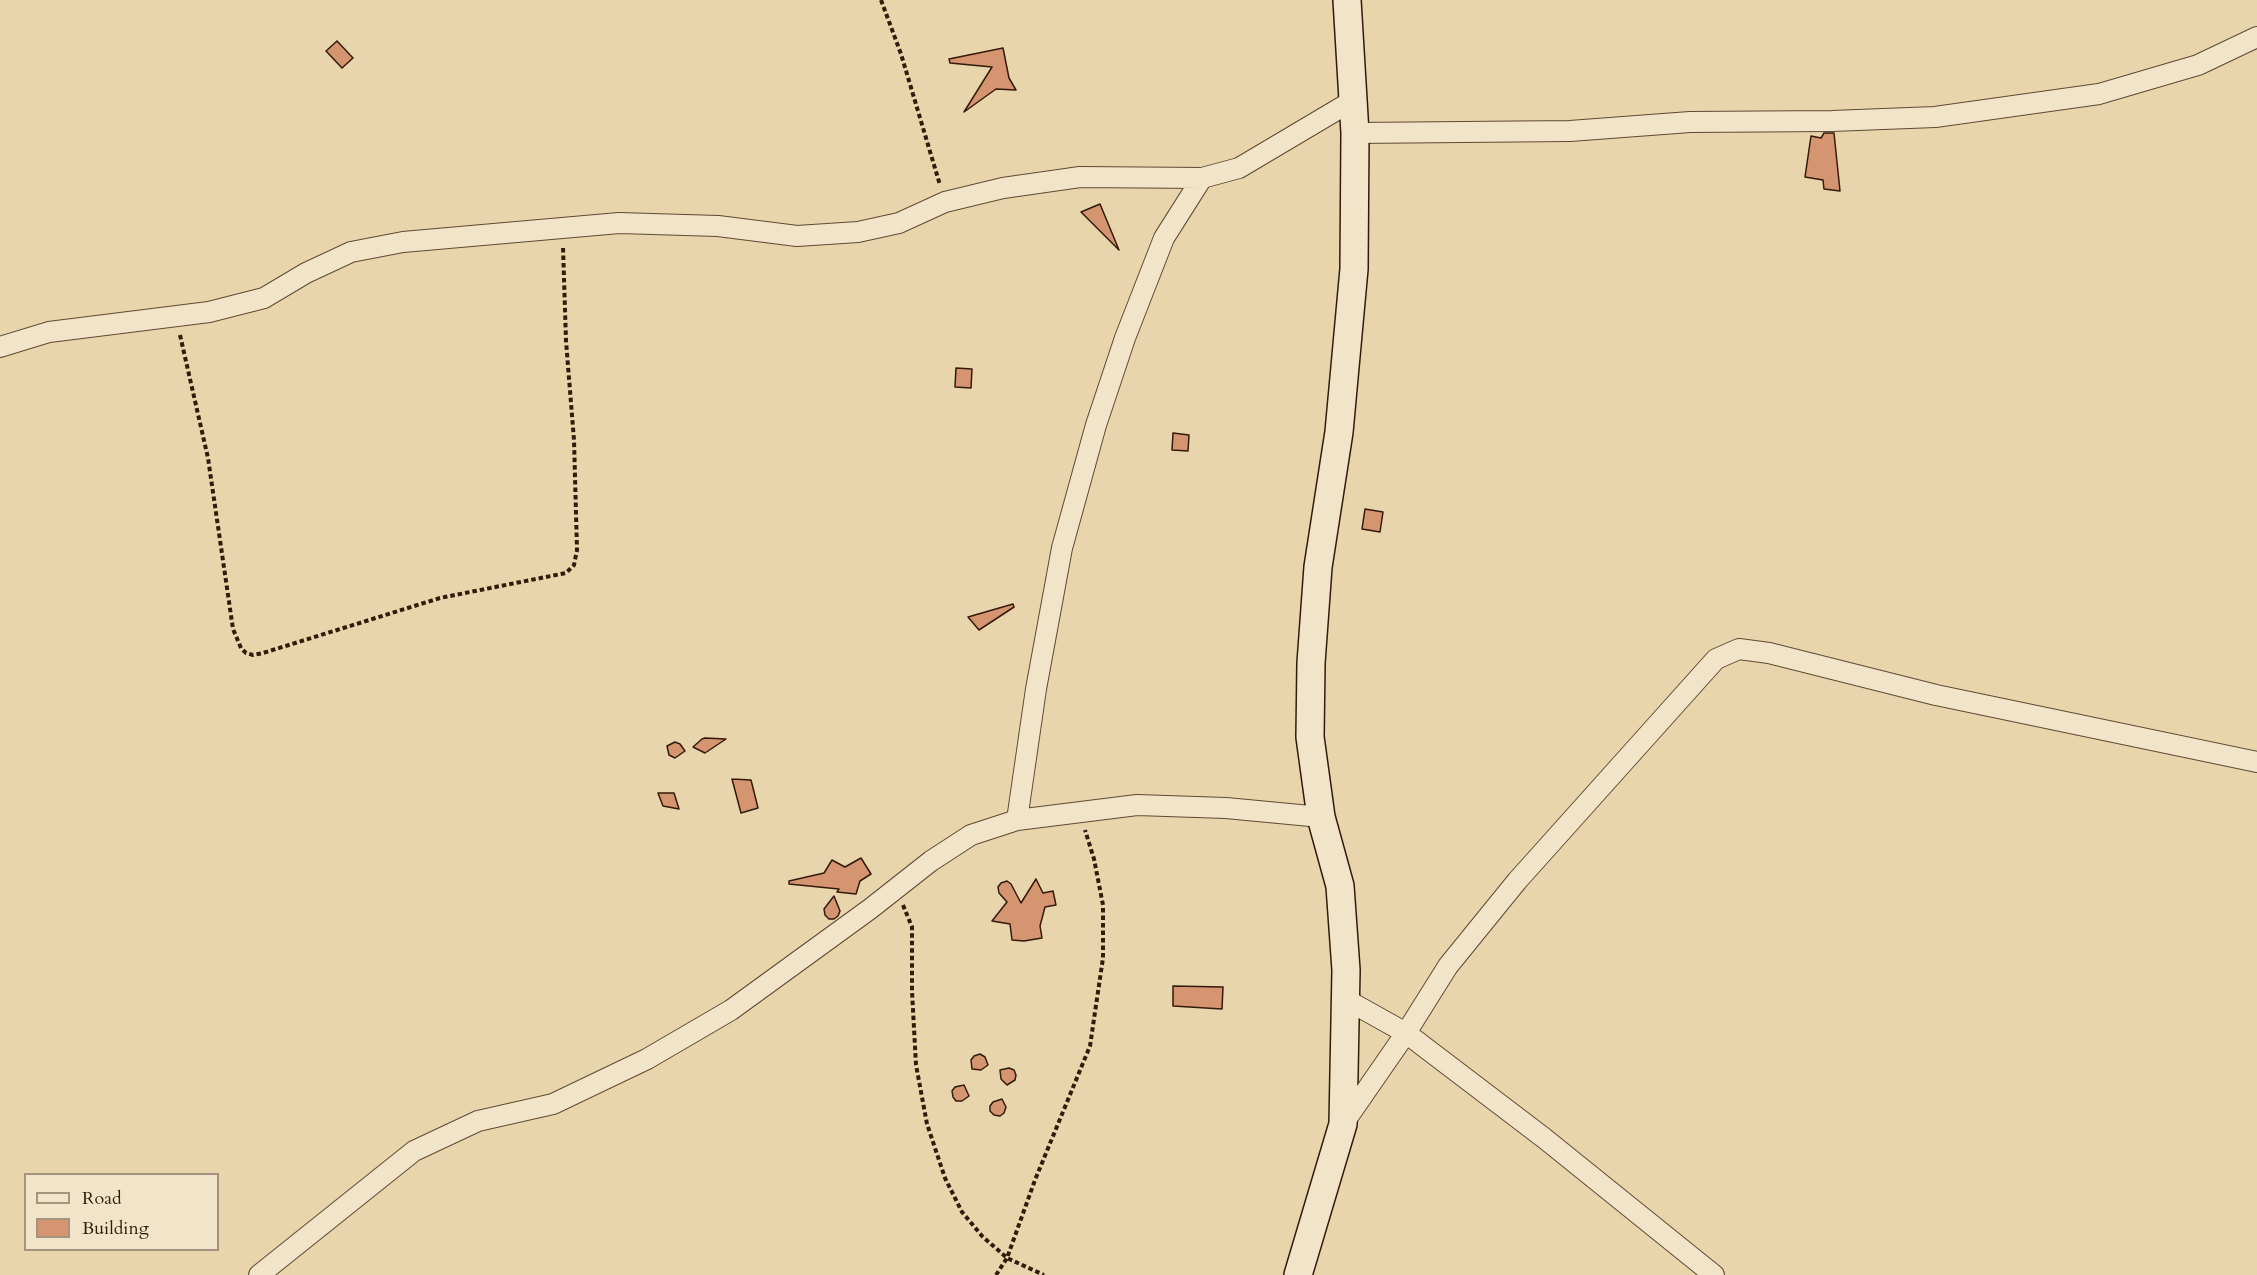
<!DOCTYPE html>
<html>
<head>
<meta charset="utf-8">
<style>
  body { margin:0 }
  #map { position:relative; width:2257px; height:1275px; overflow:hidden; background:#e9d5ab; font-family:Cardo,serif }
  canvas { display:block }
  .legend { position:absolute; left:24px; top:1173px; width:195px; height:78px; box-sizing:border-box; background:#f1e4c8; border:2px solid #a5937d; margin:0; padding:8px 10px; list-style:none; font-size:18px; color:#331a0d }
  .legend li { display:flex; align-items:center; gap:12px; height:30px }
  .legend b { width:30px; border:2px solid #a5937d }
</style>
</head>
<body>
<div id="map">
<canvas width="2257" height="1275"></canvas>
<ul class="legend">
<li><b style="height:8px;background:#f1e4c8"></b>Road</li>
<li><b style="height:16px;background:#d59571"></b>Building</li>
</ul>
</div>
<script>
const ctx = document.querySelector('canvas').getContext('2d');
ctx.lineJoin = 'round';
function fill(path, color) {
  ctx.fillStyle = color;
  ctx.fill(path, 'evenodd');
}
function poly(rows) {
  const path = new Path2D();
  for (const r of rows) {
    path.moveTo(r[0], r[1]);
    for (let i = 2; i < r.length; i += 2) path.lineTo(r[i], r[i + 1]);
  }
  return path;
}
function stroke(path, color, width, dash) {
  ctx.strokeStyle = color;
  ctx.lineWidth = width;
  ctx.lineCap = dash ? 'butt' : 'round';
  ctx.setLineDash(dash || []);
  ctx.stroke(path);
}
const building = poly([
  [337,41,353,58,342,68,326,51,337,41],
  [1003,48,1009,78,1016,90,996,89,964,112,992,67,950,63,949,59,1003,48],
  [1824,133,1834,133,1840,191,1824,189,1823,180,1805,177,1811,136,1821,138,1824,133],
  [1100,204,1119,250,1081,212,1100,204],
  [956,368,972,369,971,388,955,387,956,368],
  [1173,433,1189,435,1188,451,1172,450,1173,433],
  [1365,509,1383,512,1380,532,1362,529,1365,509],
  [1013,604,1014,607,979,630,968,617,1013,604],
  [702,739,705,738,726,739,705,753,693,747,702,739],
  [675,742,680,744,685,751,675,758,669,755,667,746,675,742],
  [732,779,751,780,758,808,741,813,732,779],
  [658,793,674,793,679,809,663,806,658,793],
  [861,858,871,874,860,881,856,894,837,892,839,889,789,884,789,881,824,873,832,860,845,867,861,858],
  [1036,879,1043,893,1053,891,1056,905,1045,907,1040,926,1042,938,1024,941,1012,940,1010,924,992,921,1007,902,999,893,998,887,1001,883,1007,881,1011,884,1021,903,1036,879],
  [834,896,840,911,838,916,834,919,829,919,825,915,824,909,834,896],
  [1173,986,1223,987,1222,1009,1173,1006,1173,986],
  [980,1054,985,1057,988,1065,981,1070,972,1069,971,1060,974,1056,980,1054],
  [1009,1068,1014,1070,1016,1075,1015,1080,1007,1085,1001,1079,1000,1070,1009,1068],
  [964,1085,969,1096,962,1101,956,1101,953,1097,952,1091,955,1087,964,1085],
  [1002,1099,1006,1107,1004,1113,1000,1116,994,1115,990,1111,990,1106,993,1102,1002,1099]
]);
fill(building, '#d59571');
stroke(building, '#331a0d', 1.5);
const street = poly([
  [1355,133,1570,131,1690,122,1832,121,1935,117,2099,94,2198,65,2257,37],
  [0,347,49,332,209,312,264,298,306,273,351,252,403,242,619,223,718,226,797,236,858,232,899,223,945,202,1003,188,1080,177,1202,178,1239,168,1352,101],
  [1017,820,1036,689,1062,548,1096,425,1125,338,1164,238,1202,178],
  [1345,999,1406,1033,1544,1138,1714,1275],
  [1343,1124,1406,1033,1448,966,1517,881,1716,659,1739,649,1769,653,1936,695,2257,762],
  [259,1275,414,1151,478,1121,553,1104,647,1059,731,1010,870,909,931,861,971,835,1017,820,1137,805,1226,808,1321,817]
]);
const secondary = poly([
  [1298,1275,1343,1124,1346,970,1340,886,1321,817,1310,737,1311,663,1318,567,1339,432,1354,269,1355,133,1347,0]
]);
stroke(street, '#604934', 22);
stroke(secondary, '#331a0d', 30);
stroke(poly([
  [881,0,901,54,940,185],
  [180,335,208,458,233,629,241,648,246,653,253,655,263,653,440,598,566,573,574,565,577,550,574,440,566,341,563,247],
  [903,905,912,927,912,991,916,1065,927,1124,945,1178,962,1212,982,1236,1007,1258,1044,1275],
  [996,1275,1007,1258,1035,1180,1090,1046,1103,958,1103,905,1094,859,1085,830]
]), '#331a0d', 4, [4.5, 3]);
stroke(street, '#f1e4c8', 20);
stroke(secondary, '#f1e4c8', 27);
</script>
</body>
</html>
